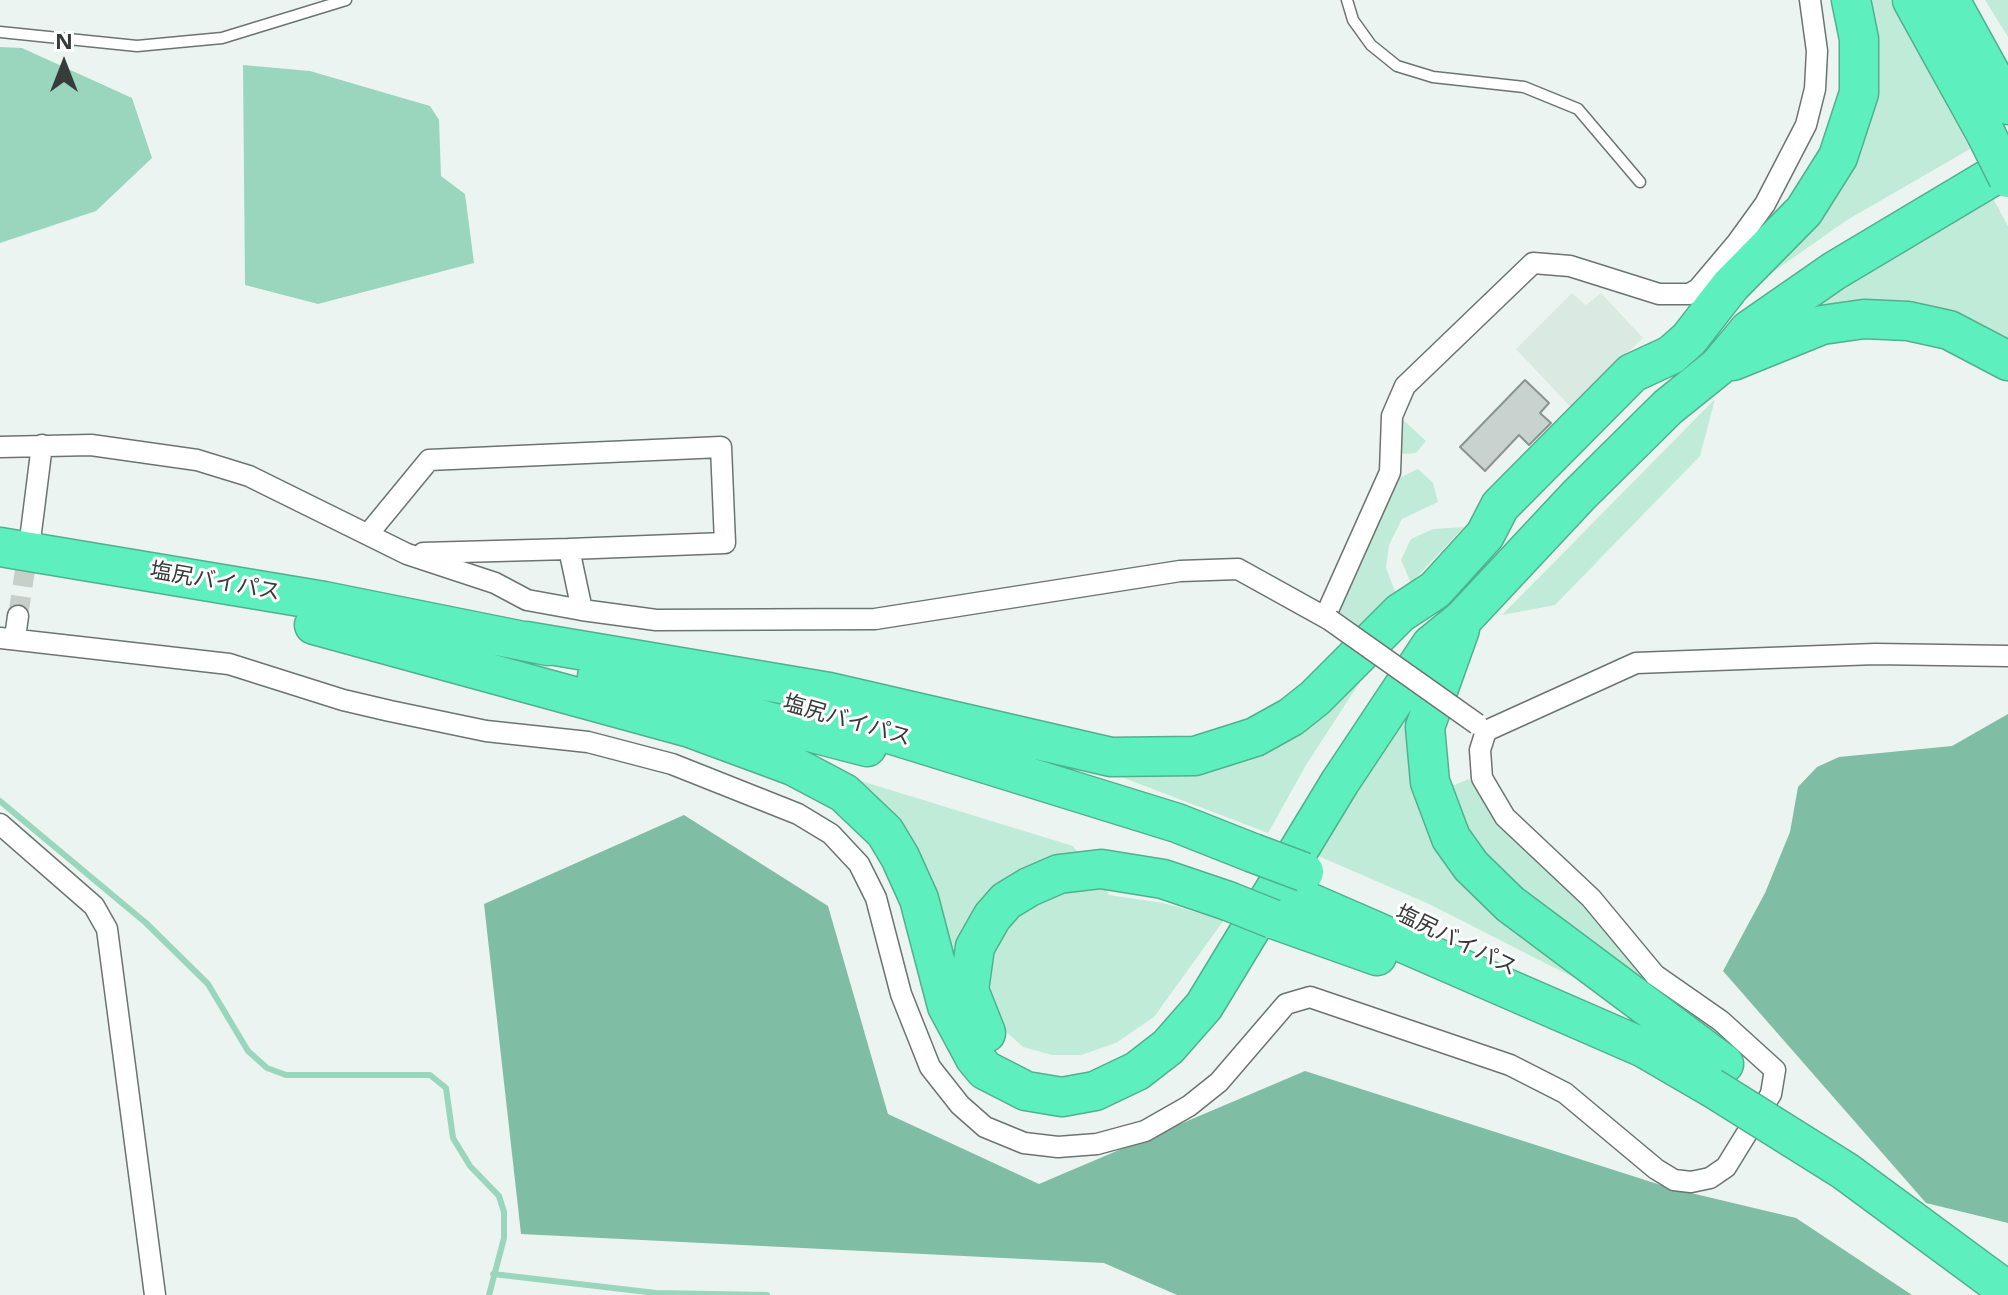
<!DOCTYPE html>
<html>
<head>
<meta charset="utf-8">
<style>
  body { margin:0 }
  #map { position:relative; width:2008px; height:1295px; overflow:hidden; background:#ebf4f0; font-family:"Noto Sans",sans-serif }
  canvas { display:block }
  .north { position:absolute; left:24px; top:24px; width:80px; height:80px; -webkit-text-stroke:6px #fff; paint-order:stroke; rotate:0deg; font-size:22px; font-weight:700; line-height:32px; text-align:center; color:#373b39 }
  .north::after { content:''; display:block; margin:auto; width:28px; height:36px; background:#373b39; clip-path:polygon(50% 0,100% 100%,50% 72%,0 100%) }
</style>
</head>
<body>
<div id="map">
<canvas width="2008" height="1295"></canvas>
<div class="north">N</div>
</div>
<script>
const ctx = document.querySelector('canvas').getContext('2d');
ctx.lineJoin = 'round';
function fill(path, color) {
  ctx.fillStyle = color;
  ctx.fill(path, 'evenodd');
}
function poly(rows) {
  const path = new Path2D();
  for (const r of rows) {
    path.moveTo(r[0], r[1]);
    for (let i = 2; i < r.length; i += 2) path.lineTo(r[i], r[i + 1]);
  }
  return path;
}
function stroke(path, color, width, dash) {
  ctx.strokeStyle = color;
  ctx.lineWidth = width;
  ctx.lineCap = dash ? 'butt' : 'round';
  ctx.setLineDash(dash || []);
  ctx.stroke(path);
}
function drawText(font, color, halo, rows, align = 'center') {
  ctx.font = font + ' "Noto Sans","Noto Sans JP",sans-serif';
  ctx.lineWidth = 6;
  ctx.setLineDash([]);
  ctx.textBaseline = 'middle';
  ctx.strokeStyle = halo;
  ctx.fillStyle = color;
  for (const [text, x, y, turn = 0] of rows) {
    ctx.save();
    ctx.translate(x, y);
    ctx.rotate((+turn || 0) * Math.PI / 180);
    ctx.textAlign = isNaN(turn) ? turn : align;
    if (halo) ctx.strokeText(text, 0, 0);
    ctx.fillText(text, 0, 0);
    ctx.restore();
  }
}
fill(poly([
  [1572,293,1586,305,1601,293,1643,338,1626,354,1632,361,1579,416,1516,349]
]), '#daeae3');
fill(poly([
  [1862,0,1890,0,1970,149,1847,220,1756,284,1834,187],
  [1985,0,2008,0,2008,37],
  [1989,191,2008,226,2008,345,1805,317,1824,289],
  [1715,399,1700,456,1555,605,1502,615],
  [1399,416,1426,441,1416,453,1404,454,1398,450],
  [1418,469,1433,483,1438,502,1402,519,1389,545,1386,568,1398,599,1366,632,1337,612,1393,481],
  [1464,527,1411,583,1401,560,1411,539,1433,529],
  [1371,665,1306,765,1268,833,1116,775,1174,769],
  [1412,693,1420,698,1408,744,1409,774,1422,818,1438,847,1606,994,1429,904,1309,852],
  [848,777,1073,846,1077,852,1074,859,1035,866,960,991],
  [1469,779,1506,833,1587,904,1662,986,1652,992,1484,863,1442,790],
  [1103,885,1109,895,1163,903,1224,920,1154,1017,1116,1043,1081,1055,1052,1055,1023,1047,1002,1028,985,988,990,945,1034,896]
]), '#c0ebd9');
fill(poly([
  [2008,714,2008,1223,1926,1203,1723,971,1765,893,1790,832,1798,787,1817,767,1839,757,1952,746],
  [684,815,828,906,888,1114,1039,1184,1305,1071,1670,1188,1796,1218,1912,1295,1177,1295,1104,1263,521,1234,484,904]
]), '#80bda5');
fill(poly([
  [0,47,22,48,132,98,152,158,96,211,0,243],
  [243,65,310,71,430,106,439,120,441,176,465,194,474,263,318,304,245,285]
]), '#99d6bd');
stroke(poly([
  [0,801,146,923,208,984,248,1051,267,1068,286,1075,430,1075,446,1088,453,1138,470,1166,499,1196,504,1212,504,1238,489,1295],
  [493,1274,656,1293,767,1295]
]), '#99d6bd', 6);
const building = poly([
  [1525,380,1549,403,1540,413,1551,423,1529,445,1519,435,1485,471,1460,447,1525,380]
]);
fill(building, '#c8d2ce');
stroke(building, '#8b938f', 2);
stroke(poly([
  [18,616,29,544]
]), '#c7cfcb', 20, [20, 10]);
const lane = poly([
  [1347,0,1353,20,1371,45,1397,66,1433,77,1524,87,1578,109,1640,182],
  [0,32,137,46,222,38,346,0]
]);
const street = poly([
  [0,447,91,445,197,460,249,476,407,554,495,583,527,600,582,610,656,620,875,619,1180,571,1238,569,1330,620],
  [369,533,429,460,721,447,725,543,569,549],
  [30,540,42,445],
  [423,553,569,549,582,610],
  [1325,617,1390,472,1392,416,1405,386,1533,263,1570,266,1659,294,1689,294,1698,289,1736,244,1765,204,1806,125,1815,89,1817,51,1810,0],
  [0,638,229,664,343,700,390,711,486,731,588,742,672,764,798,814,831,834,859,864,876,898,901,994,930,1067,960,1105,985,1127,1024,1143,1058,1147,1097,1144,1145,1131,1189,1106,1219,1082,1286,1004,1310,997,1510,1065,1565,1093,1656,1169,1674,1180,1691,1182,1710,1178,1726,1167,1771,1094,1775,1070,1721,1021,1655,975,1591,898,1505,817,1482,778,1480,750,1486,731,1636,663,1875,654,2008,656],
  [15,638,18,616],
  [0,824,94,906,107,929,155,1295]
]);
const highway = poly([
  [1912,0,1986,134],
  [1950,0,2008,105],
  [1733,361,1822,325,1864,319,1908,321,1949,330,2008,361],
  [0,547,324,601,548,646],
  [314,625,690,728,793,766,844,793,885,832,900,857,919,899,947,1006,975,1058,985,1070,1026,1091,1062,1097,1095,1091,1137,1071,1168,1047,1204,1006,1340,782,1431,645,1463,619,1579,495,1668,407,1719,366,1749,330,1834,271,2008,167],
  [1460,629,1425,727,1430,782,1451,838,1471,866,1510,904,1724,1064],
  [526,641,829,692,1111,757,1195,756,1255,737,1291,717,1315,698,1400,613,1435,590,1485,535,1500,506,1632,373,1671,355,1689,339,1731,285,1804,211,1838,157,1859,93,1859,39,1851,0],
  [597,677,867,747],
  [841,719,1177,823,1253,853],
  [1288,893,1644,1048,1711,1087],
  [1273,919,1377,956],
  [986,1033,969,990,975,947,992,917,1006,901,1029,887,1059,874,1101,869,1163,879,1228,901]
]);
stroke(lane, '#6c7471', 13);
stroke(street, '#6c7471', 23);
stroke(highway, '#50b090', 41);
stroke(lane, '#fff', 10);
stroke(street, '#fff', 20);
stroke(highway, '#5eefbf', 38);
const streetBridge = poly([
  [1330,620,1477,724]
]);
const highwayBridge = poly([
  [1986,134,2008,178],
  [1253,853,1304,872],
  [1228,901,1273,919],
  [1711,1087,1845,1171,2001,1286]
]);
stroke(streetBridge, '#6c7471', 23, []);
stroke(highwayBridge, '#50b090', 41, []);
stroke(streetBridge, '#fff', 20);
stroke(highwayBridge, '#5eefbf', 38);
drawText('22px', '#373b39', '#fff', [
  ["塩尻バイパス",215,582,10],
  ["塩尻バイパス",847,721,16],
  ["塩尻バイパス",1456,941,26]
]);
</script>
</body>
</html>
